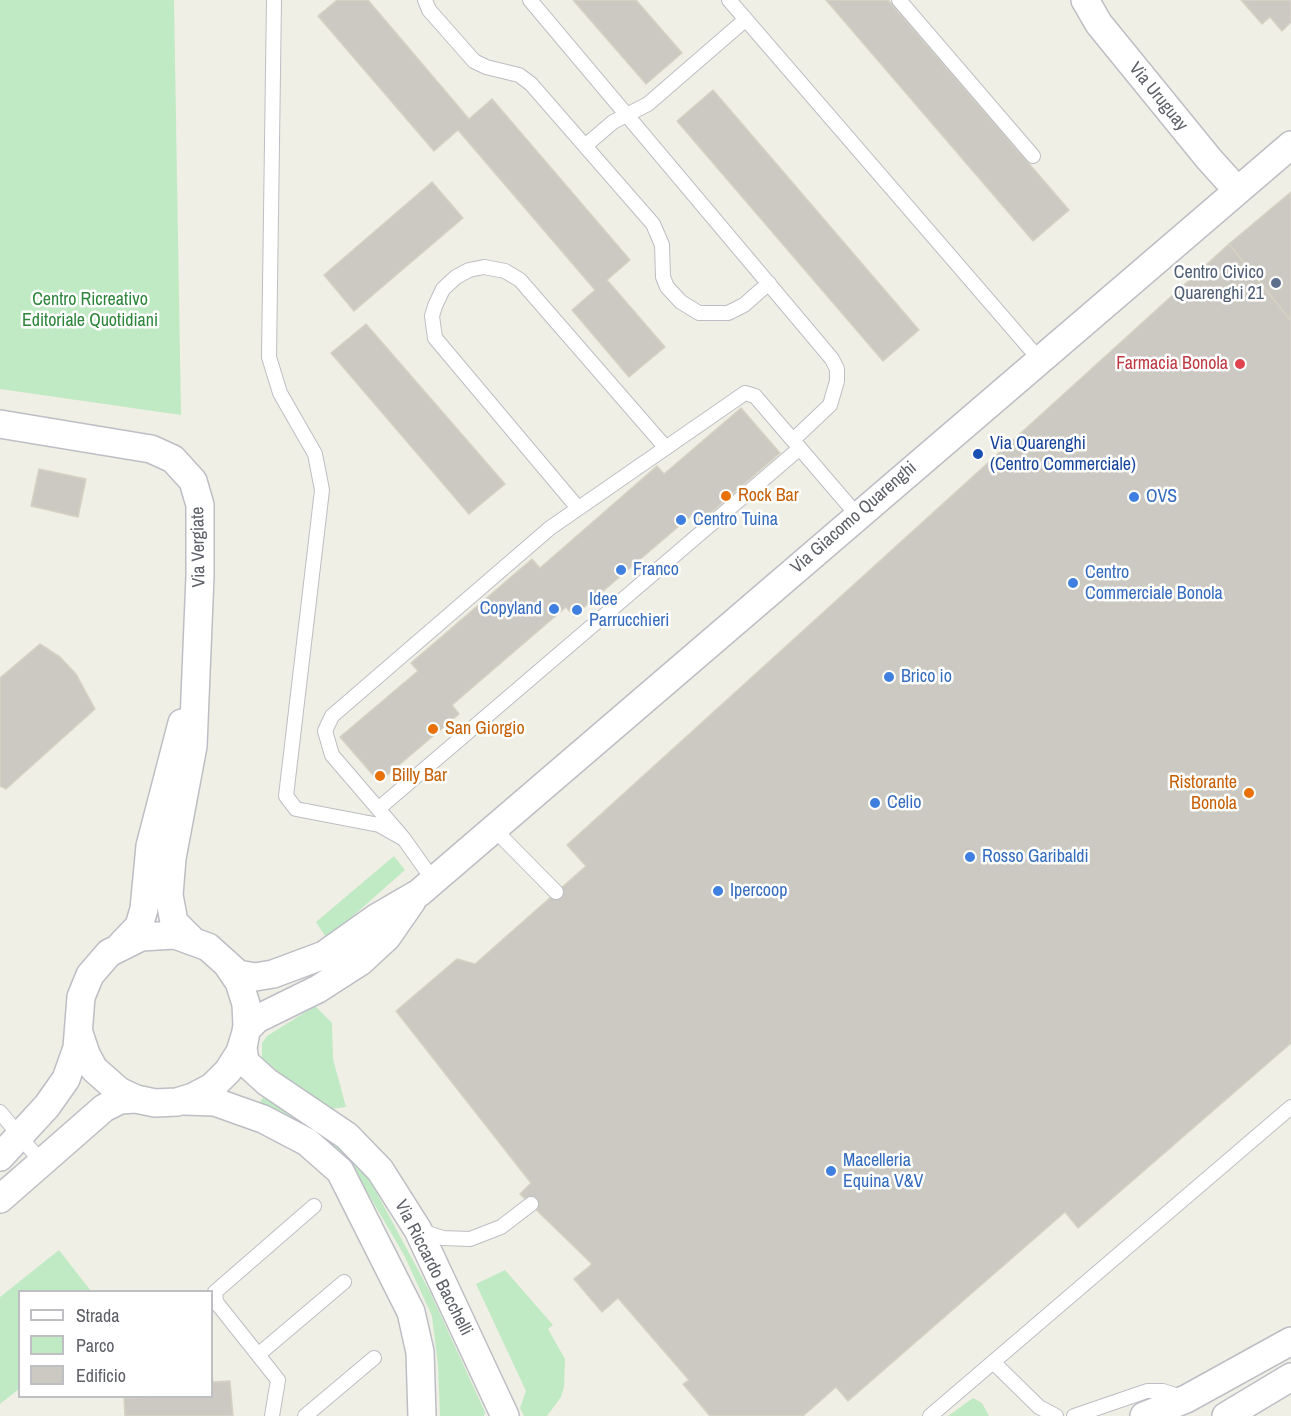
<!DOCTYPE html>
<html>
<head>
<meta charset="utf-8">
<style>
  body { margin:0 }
  #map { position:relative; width:1291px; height:1416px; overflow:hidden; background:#f0efe5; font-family:"Archivo Narrow",sans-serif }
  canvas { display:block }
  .legend { position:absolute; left:18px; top:1290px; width:195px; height:108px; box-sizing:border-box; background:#fff; border:2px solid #bebfc2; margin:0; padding:8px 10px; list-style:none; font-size:18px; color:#5d6067 }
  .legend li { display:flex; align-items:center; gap:12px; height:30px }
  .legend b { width:30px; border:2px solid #bebfc2 }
</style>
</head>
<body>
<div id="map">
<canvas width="1291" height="1416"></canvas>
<ul class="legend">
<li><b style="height:8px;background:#fff"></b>Strada</li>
<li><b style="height:16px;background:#c0eac4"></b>Parco</li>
<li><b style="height:16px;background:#ccc9c2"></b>Edificio</li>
</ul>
</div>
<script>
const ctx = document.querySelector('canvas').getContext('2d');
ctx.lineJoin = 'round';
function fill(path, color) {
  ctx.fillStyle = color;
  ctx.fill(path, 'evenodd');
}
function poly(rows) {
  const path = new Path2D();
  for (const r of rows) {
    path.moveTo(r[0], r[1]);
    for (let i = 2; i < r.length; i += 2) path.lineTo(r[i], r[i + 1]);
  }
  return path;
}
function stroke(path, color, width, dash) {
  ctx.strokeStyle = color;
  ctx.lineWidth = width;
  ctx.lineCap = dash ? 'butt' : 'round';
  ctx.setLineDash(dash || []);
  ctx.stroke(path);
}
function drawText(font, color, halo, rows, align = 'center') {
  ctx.font = font + ' "Archivo Narrow",sans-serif';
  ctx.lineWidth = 5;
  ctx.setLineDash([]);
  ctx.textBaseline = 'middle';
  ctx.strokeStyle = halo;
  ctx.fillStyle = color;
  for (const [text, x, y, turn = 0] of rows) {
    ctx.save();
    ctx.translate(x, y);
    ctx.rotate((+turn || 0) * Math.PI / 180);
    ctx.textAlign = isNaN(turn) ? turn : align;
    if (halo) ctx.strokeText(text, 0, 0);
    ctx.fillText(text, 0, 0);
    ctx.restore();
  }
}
fill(poly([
  [0,0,174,0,181,415,0,389],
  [394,856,405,870,327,939,316,922],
  [315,1006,332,1023,333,1059,346,1107,331,1109,289,1084,262,1058,262,1043,267,1036],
  [264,1096,323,1130,360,1166,372,1184,430,1292,485,1412,484,1416,440,1416,438,1366,432,1316,404,1255,356,1173,258,1105],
  [59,1250,91,1291,20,1292,19,1389,0,1404,0,1297],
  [505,1270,553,1325,548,1329,565,1359,564,1387,561,1397,547,1416,524,1416,520,1408,526,1391,476,1284],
  [973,1398,982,1403,989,1416,948,1416]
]), '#c0eac4');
const building = poly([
  [337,0,368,0,469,119,492,99,630,260,607,280,665,347,629,377,572,310,595,290,458,130,434,151,318,16,337,0],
  [573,0,636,0,682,53,646,84,573,0],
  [826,0,888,0,1069,210,1033,241,826,0],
  [1241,0,1291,0,1291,22,1282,31,1270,17,1262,24,1241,0],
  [713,90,919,330,883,361,677,121,713,90],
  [432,182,463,218,354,311,324,275,432,182],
  [1291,192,1291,321,1229,244,1291,192],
  [1229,244,1291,321,1291,1043,1078,1228,1065,1212,848,1401,836,1387,803,1416,710,1416,683,1384,689,1380,618,1298,602,1312,574,1279,592,1264,520,1194,531,1183,396,1011,457,959,475,964,586,866,567,845,1229,244],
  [366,324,505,484,469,514,331,353,366,324],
  [741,408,780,453,700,522,693,514,574,616,566,607,452,705,459,714,379,782,340,737,418,671,411,663,532,559,540,568,657,466,664,474,741,408],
  [39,469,86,479,78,517,31,506,39,469],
  [40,644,60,657,76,674,95,709,6,789,0,786,0,678,40,644],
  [212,1375,213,1382,230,1381,233,1416,125,1416,124,1398,212,1396,212,1375]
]);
fill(building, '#ccc9c2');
stroke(building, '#d6d2c3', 1.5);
const lane = poly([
  [274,0,269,357,280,393,315,454,322,490,286,796,296,809,379,825,404,839],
  [425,0,429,10,474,61,486,67,519,75,531,84,653,224,662,245,663,277,667,287,681,302,699,313,728,313,744,305,769,283],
  [530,0,832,359,837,369,837,381,830,405,793,440],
  [729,0,1039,359],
  [899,0,1033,156],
  [585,146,613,122,648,104,745,20],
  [578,508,435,338,432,316,435,306,443,289,456,277,469,270,484,267,505,271,520,280,666,448],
  [378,809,800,448],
  [493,828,556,892],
  [433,880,404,839,332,755,325,731,332,716,550,528,745,393,755,396,857,515],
  [0,1112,42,1163],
  [418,1230,443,1238,470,1239,501,1227,531,1204],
  [259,1354,344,1282],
  [993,1362,1039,1407,1056,1416],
  [272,1416,278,1380,216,1302,215,1292,314,1206],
  [305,1416,374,1358],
  [930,1416,1291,1107],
  [1074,1416,1147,1391,1163,1391,1184,1398]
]);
const street = poly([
  [1085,0,1099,24,1209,159,1237,190],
  [0,424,151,449,173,459,193,481,200,505,200,576,193,746,172,858,169,895,174,922,192,940],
  [121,945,139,926,144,909,150,846,182,723],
  [226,963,239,982,246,1004,247,1026,243,1048,245,1062,267,1082,347,1136,380,1170,418,1230,505,1416],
  [79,1033,86,1054,94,1069,119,1091,136,1099,155,1103,177,1102,193,1097,212,1087,228,1071,240,1052,247,1029,257,1019,318,989,360,962,387,937,412,901],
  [184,1101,215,1102,263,1119,307,1142,340,1171,411,1312,420,1352,422,1416],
  [0,1157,47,1106,66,1079,77,1048,81,997,90,975,109,953,141,937,175,935,208,947,238,974,255,977,273,974,324,955,376,918,419,893,1291,145],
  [0,1199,104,1108,120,1100,136,1099],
  [1144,1416,1186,1399,1291,1341],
  [1226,1416,1291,1377]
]);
stroke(lane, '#bdbec5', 16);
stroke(street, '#bdbec5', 30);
stroke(lane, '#fff', 14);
stroke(street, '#fff', 27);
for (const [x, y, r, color] of [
  [1276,283,6,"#5c6f8a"],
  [1240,364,6,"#e0444e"],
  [978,454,6,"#1a4fb4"],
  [726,496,6,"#e8710a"],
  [1134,497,6,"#3f7fe0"],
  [681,520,6,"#3f7fe0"],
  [621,570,6,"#3f7fe0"],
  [1073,583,6,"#3f7fe0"],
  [554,609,6,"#3f7fe0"],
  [577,610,6,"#3f7fe0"],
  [889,677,6,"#3f7fe0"],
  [433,729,6,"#e8710a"],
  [380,776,6,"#e8710a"],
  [1249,793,6,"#e8710a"],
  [875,803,6,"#3f7fe0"],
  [970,857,6,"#3f7fe0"],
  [718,891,6,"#3f7fe0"],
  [831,1171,6,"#3f7fe0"]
]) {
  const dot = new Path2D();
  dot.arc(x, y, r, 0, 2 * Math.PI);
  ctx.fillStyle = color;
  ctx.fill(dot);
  stroke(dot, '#fff', 2);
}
drawText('18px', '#5d6067', '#fff', [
  ["Via Uruguay",1158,97,51],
  ["Via Giacomo Quarenghi",854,518,-41],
  ["Via Vergiate",199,547,-91],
  ["Via Riccardo Bacchelli",433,1268,63]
]);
drawText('18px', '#4e5e75', '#fff', [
  ["Centro Civico",1264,273],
  ["Quarenghi 21",1264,294]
], 'right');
drawText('18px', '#2d853a', '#fff', [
  ["Centro Ricreativo",90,300],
  ["Editoriale Quotidiani",90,321]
]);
drawText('18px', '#be3a42', '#fff', [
  ["Farmacia Bonola",1228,364]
], 'right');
drawText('18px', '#164399', '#fff', [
  ["Via Quarenghi",990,444],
  ["(Centro Commerciale)",990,465]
], 'left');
drawText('18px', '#c56008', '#fff', [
  ["Rock Bar",738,496],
  ["San Giorgio",445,729],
  ["Billy Bar",392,776],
  ["Ristorante",1237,783,"right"],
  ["Bonola",1237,804,"right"]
], 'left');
drawText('18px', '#366cbe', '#fff', [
  ["OVS",1146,497],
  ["Centro Tuina",693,520],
  ["Franco",633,570],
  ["Centro",1085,573],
  ["Commerciale Bonola",1085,594],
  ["Idee",589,600],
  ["Parrucchieri",589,621],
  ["Copyland",542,609,"right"],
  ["Brico io",901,677],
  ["Celio",887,803],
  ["Rosso Garibaldi",982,857],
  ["Ipercoop",730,891],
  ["Macelleria",843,1161],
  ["Equina V&V",843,1182]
], 'left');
</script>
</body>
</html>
